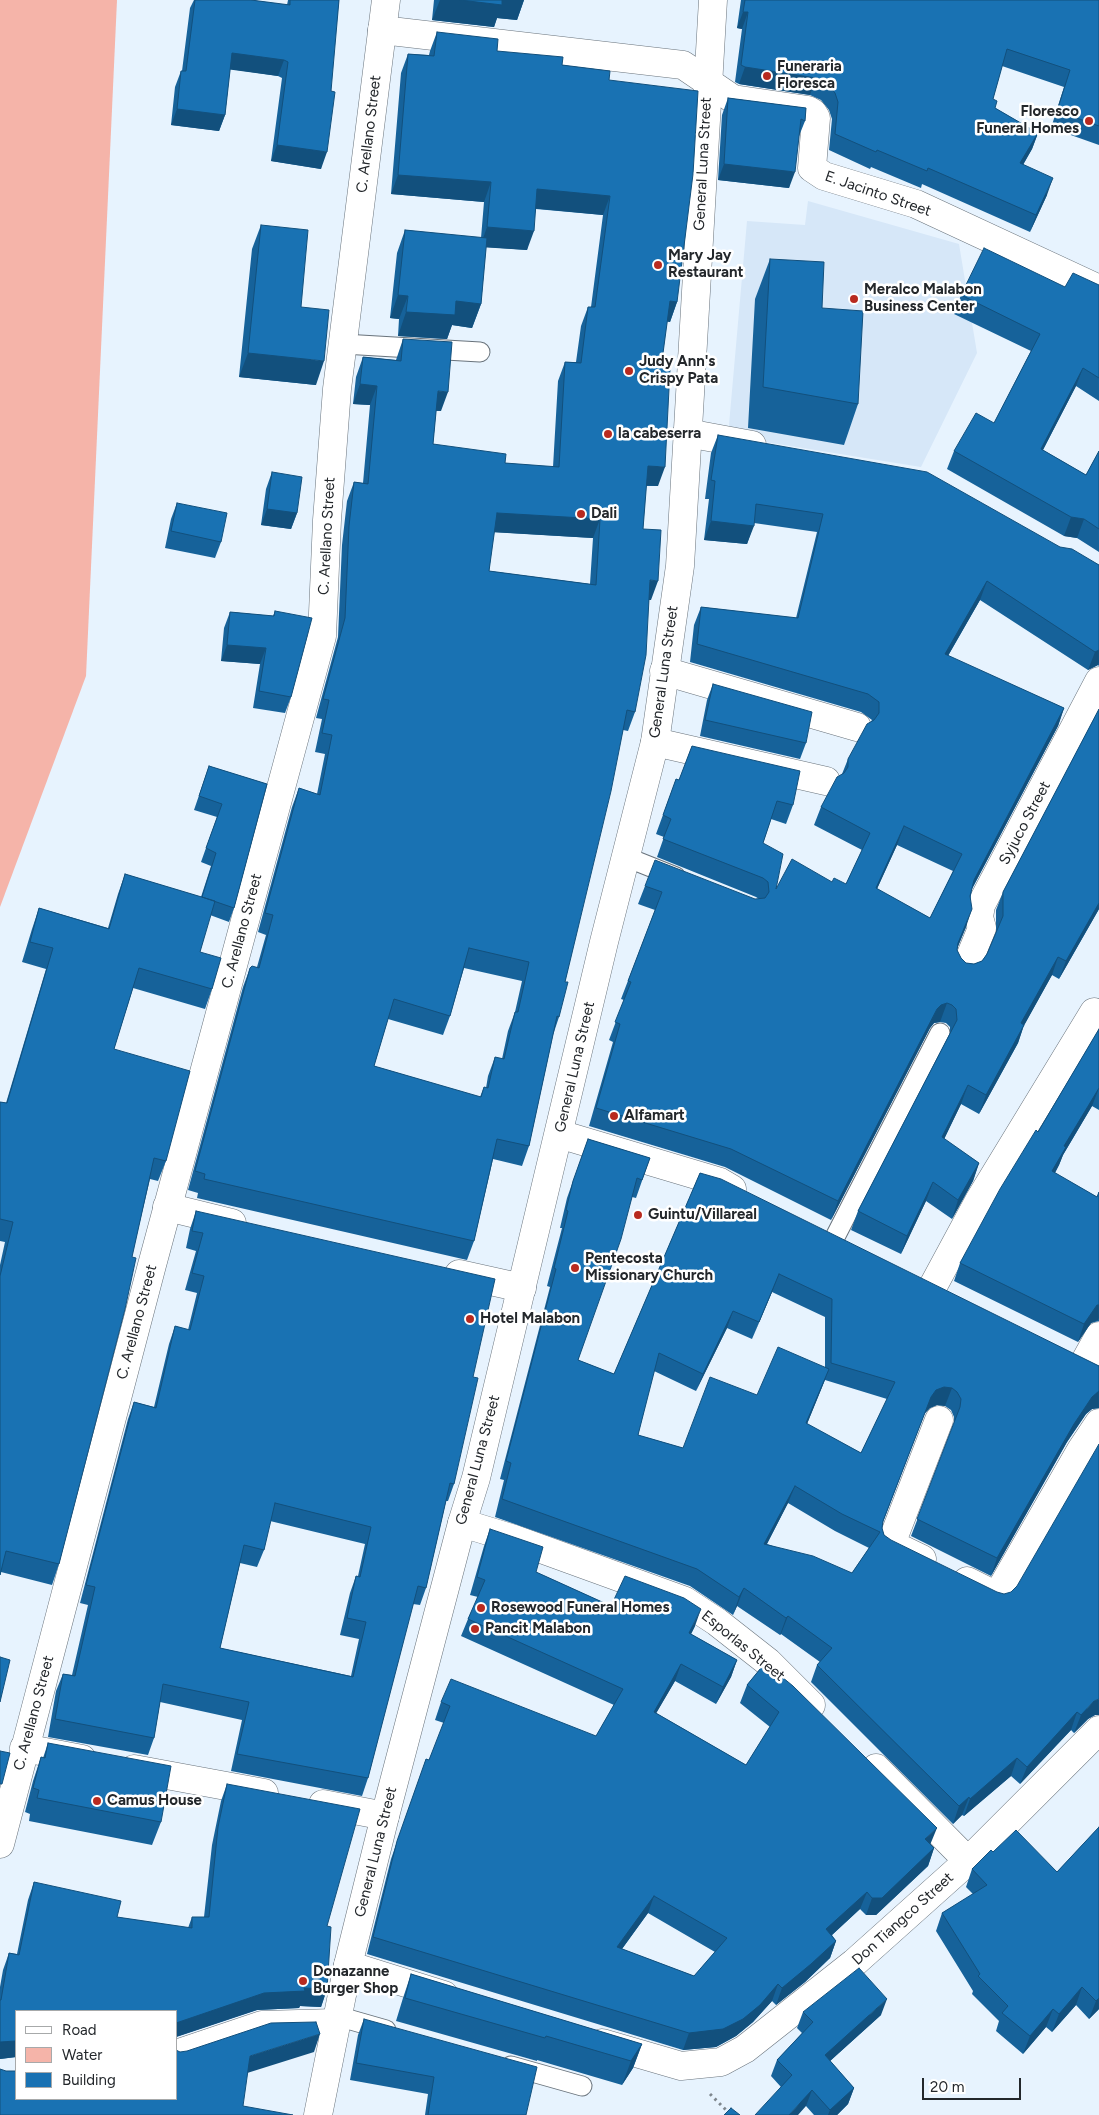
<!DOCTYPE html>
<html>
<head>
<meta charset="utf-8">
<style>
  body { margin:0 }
  #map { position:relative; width:1099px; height:2115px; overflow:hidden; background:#e7f3fe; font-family:Figtree,sans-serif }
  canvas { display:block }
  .legend { position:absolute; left:15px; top:2010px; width:162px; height:90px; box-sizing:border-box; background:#fff; border:1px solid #a7a9aa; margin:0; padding:6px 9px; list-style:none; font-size:15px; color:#23272b }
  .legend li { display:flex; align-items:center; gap:10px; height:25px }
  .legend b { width:25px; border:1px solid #a7a9aa }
  .scale { position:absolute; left:922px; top:2078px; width:99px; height:22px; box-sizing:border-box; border:2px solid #23272b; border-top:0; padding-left:6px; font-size:15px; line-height:18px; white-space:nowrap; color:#23272b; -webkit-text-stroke:4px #fff; paint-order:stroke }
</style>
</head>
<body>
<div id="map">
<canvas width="1099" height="2115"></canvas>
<ul class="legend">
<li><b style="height:6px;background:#fff"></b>Road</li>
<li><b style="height:14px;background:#f5b4a9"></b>Water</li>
<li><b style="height:14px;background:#1972b3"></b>Building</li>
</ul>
<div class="scale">20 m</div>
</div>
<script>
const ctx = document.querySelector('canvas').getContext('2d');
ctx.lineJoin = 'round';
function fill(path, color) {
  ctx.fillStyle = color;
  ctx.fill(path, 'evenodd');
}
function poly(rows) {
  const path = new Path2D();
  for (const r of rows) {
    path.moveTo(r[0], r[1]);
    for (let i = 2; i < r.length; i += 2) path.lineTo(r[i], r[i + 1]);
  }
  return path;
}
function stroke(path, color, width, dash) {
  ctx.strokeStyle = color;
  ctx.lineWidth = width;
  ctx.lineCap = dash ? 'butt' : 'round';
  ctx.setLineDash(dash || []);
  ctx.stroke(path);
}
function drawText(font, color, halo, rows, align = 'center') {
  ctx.font = font + ' Figtree,sans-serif';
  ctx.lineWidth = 5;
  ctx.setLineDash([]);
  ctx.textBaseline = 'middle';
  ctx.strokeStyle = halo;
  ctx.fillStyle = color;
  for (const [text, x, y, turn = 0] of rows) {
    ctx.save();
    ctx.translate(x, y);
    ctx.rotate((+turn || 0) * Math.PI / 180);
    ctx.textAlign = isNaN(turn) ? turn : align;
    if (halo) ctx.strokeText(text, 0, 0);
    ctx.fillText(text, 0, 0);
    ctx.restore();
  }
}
fill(poly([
  [808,201,959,244,977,353,921,467,728,436,747,221,805,225]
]), '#d6e7f8');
fill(poly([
  [0,0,117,0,86,676,0,907]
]), '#f5b4a9');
const service = poly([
  [343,344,480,352],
  [626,857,676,877],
  [834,1239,940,1033],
  [337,2016,386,2030],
  [511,2066,582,2086]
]);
const minor = poly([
  [382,30,683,65,733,99,808,110,813,113,816,118,812,168,824,176,916,204,1099,289],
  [687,433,752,445],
  [664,671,857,727],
  [655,742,826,781],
  [966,967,982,928,979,917,981,905,1099,681],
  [559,1134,720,1182,732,1189],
  [167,1207,232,1223],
  [459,1274,522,1288],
  [932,1288,980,1199,1094,1012],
  [1084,1363,1099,1336],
  [462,1523,514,1539,685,1601,717,1622,768,1662,811,1705],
  [922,1559,891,1544,939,1420],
  [967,1581,997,1596,1081,1450,1099,1423],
  [24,1748,82,1759],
  [876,1768,968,1861],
  [134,1769,264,1793],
  [323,1804,385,1816],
  [348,1965,444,1995],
  [602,2043,681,2066,721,2062,745,2049,854,1963,968,1861,1099,1730],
  [176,2054,262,2025,335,2023]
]);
const secondary = poly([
  [0,1844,152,1265,322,636,327,520,337,389,386,0],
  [318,2115,348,1965,385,1816,462,1523,476,1478,604,942,655,742,680,566,713,0]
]);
stroke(service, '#69737c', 21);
stroke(minor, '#69737c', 29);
stroke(secondary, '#69737c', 29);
stroke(poly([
  [710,2094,731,2115]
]), '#7e868d', 3, [2.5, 4]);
stroke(service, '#fff', 19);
stroke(minor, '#fff', 28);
stroke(secondary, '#fff', 28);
fill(poly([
  [194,0,251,0,287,5,288,0,339,0,321,169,271,161,282,78,278,76,230,69,225,115,219,131,171,125,175,87,181,71,182,71,190,8],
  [434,0,524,0,517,20,497,18,494,27,432,20],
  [741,0,1099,0,1099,145,1051,128,1064,87,1002,66,993,99,995,108,1038,133,1032,149,1023,165,1047,195,1030,232,922,184,921,188,871,167,870,169,829,150,832,119,829,110,821,100,810,95,739,84,735,82,742,29,737,28],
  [437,32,497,51,562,65,609,80,677,302,670,322,667,321,661,368,658,486,646,486,643,529,651,600,649,600,635,712,628,731,623,730,565,982,559,1017,553,1035,529,1146,522,1166,493,1159,474,1241,467,1260,197,1198,198,1193,188,1190,243,987,250,968,257,967,266,935,258,932,292,807,299,788,317,794,325,754,315,752,322,719,316,718,338,637,342,545,347,501,354,482,363,483,370,405,353,404,356,377,363,357,396,360,403,339,441,411,436,411,433,444,505,463,553,467,558,381,565,362,576,362,581,326,588,307,591,307,603,215,536,209,527,250,486,247,481,304,472,328,452,325,447,339,398,336,399,319,390,318,397,253,405,230,481,238,484,202,391,194,401,73,408,54,429,55,430,51],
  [494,532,593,538,590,584,489,571],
  [464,968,522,981,515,1012,508,1031,502,1059,495,1057,488,1076,486,1088,484,1087,480,1097,374,1066,388,1019,443,1035,450,1016],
  [728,98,806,108,805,121,799,136,789,188,718,180,722,115],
  [261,225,301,307,316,385,239,377,252,249],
  [770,259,858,404,844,445,748,428,755,299],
  [1099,285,1099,401,1076,386,1043,450,1086,475,1099,451,1099,552,1077,538,1064,536,947,469,954,451,994,423,1031,351,954,314,961,295],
  [718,435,1060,547,1099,565,1099,666,1098,665,1088,670,980,600,948,656,1064,708,1058,726,972,889,966,927,958,946,957,950,961,958,966,963,974,964,982,961,987,954,996,932,996,910,1003,892,1099,709,1099,909,1059,979,1052,975,1024,1025,1018,1043,979,1114,961,1104,944,1139,979,1163,973,1181,952,1219,926,1201,901,1254,851,1230,858,1211,950,1033,950,1027,946,1023,940,1022,934,1023,930,1028,831,1220,725,1167,589,1126,613,1042,609,1040,624,1000,621,999,655,910,638,904,645,886,755,899,759,899,756,897,657,857,664,837,656,834,676,779,679,780,692,746,793,805,786,824,771,819,763,843,776,889,832,882,846,884,862,850,814,825,821,807,842,774,848,759,872,720,861,712,690,662,694,625,701,607,796,618,817,532,754,523,747,544,704,540,709,499,705,499,711,453],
  [897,845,953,871,930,918,877,889],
  [272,472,297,513,291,529,261,525,266,489],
  [177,503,221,542,215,558,165,548,171,519],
  [275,611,291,697,285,713,253,708,260,664,221,661,224,628,230,612,273,616],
  [713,684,806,743,800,759,700,736,707,700],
  [209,766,267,784,234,908,229,922,210,915,200,952,212,989,205,1009,133,988,114,1049,166,1161,158,1181,150,1179,59,1564,52,1585,1,1572,0,1575,0,1265,5,1242,0,1241,0,1102,6,1103,46,969,22,962,32,929,39,908,108,928,118,894,125,874,201,897,211,866,201,862,217,817,194,810],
  [1099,1029,1099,1110,1092,1106,1063,1155,1059,1165,1055,1173,1097,1197,1099,1192,1099,1321,1091,1323,1078,1342,954,1281,960,1263],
  [588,1139,650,1158,636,1198,632,1197,578,1360,614,1374,700,1173,1099,1366,1099,1408,1092,1409,1086,1414,1067,1442,991,1576,911,1536,954,1424,954,1417,951,1410,945,1406,937,1405,930,1408,924,1414,883,1522,882,1528,884,1535,1095,1715,1088,1719,1074,1733,1071,1730,1020,1784,1011,1776,964,1816,962,1815,953,1824,811,1682,817,1665,820,1662,781,1634,780,1635,737,1606,733,1615,690,1586,495,1517,504,1480,500,1479,550,1287,547,1286,562,1228,560,1228,567,1198],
  [772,1292,825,1317,825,1367,757,1395,683,1448,638,1435,654,1371,696,1391,727,1328,752,1339],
  [825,1380,887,1399,861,1453,807,1424],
  [788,1503,835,1531,869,1548,852,1573,767,1544],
  [196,1211,473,1377,454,1484,448,1501,446,1501,426,1588,420,1605,413,1604,368,1778,362,1796,231,1771,242,1720,160,1702,154,1738,148,1755,48,1737,56,1691,63,1674,72,1675,88,1605,80,1603,128,1419,134,1402,154,1407,169,1344,175,1326,188,1330,197,1293,185,1290,196,1251,186,1248,190,1229],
  [270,1521,365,1544,358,1576,356,1576,350,1593,340,1635,359,1639,351,1676,220,1648,240,1563,257,1567,264,1550],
  [490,1529,536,1572,611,1606,695,1626,691,1634,737,1660,731,1677,716,1704,675,1681,656,1713,746,1765,770,1727,740,1703,747,1685,765,1663,934,1848,928,1866,876,1915,866,1915,860,1909,832,1935,836,1941,830,1958,805,1982,776,2005,772,2001,753,2022,736,2036,716,2047,683,2050,367,1954,391,1859,426,1759,429,1760,444,1723,435,1720,441,1702,596,1736,614,1705,461,1636,468,1619,478,1597,470,1595,484,1546],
  [648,1913,715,1952,694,1976,622,1949],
  [48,1743,161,1822,152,1845,29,1821,30,1814,25,1812,33,1781,41,1757,43,1758],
  [227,1784,327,1926,327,1989,321,2007,300,2006,299,2008,257,2010,176,2037,176,2011,16,2011,16,2057,0,2059,0,1987,3,1970,9,1953,17,1954,28,1900,34,1882,117,1917,188,1928,192,1917,204,1917,212,1845,221,1801],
  [1099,1827,1099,2009,1089,2019,1076,2005,1052,2032,1046,2027,1023,2054,996,2031,999,2021,972,1994,973,1991,936,1931,942,1913,973,1894,966,1887,972,1869,993,1852,1057,1872],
  [411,1974,642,2044,633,2068,622,2085,537,2060,537,2061,396,2021,403,1998],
  [803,2012,881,2015,830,2061,854,2088,848,2104,837,2115,814,2115,806,2106,781,2087,771,2076,777,2060,802,2033,797,2028],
  [364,2019,526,2115,425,2115,428,2094,350,2080,358,2035]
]), '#16629a');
fill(poly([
  [440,0,524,0,517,20,497,18,494,27,432,20],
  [743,12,748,12,742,29,737,28],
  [232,53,284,60,278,76,226,69],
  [745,67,816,78,810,95,739,84],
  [177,109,225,115,219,131,171,125],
  [1038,133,1032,149,1014,180,1020,163],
  [277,145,327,152,321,169,271,161],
  [724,164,795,172,789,188,718,180],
  [398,175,491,182,484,202,391,194],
  [1053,178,1047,195,1030,232,1036,215],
  [537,189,610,196,603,215,530,208],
  [487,227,534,231,527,250,480,247],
  [398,295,408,296,399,319,390,318],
  [456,301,481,304,472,328,452,325,447,339,398,336,406,312],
  [670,301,677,302,670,322,663,321],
  [248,353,324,361,316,385,239,377],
  [1083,368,1076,386,1034,467,1041,449],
  [360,384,377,386,370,405,353,404],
  [438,391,448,392,441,411,431,410],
  [648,466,665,467,658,486,641,485],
  [267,509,297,513,291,529,261,525],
  [497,513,600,519,593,538,490,532],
  [1071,517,1084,519,1077,538,1064,536],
  [711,521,754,526,747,544,704,540],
  [650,580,658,581,651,600,643,600],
  [987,581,980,600,938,673,945,654],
  [227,645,266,648,260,664,221,661],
  [1099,650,1099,662,1098,665,1088,670,1095,652],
  [1064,708,1058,726,967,898,974,880],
  [904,826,897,845,869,906,876,888],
  [1099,903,1099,909,1059,979,1066,961],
  [972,909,966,927,952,961,958,943],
  [1058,957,1052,975,1015,1042,1021,1023],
  [947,1003,940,1022,934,1023,930,1028,831,1220,838,1201,937,1009,941,1005],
  [1024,1025,1018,1043,979,1114,986,1095],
  [968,1085,961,1104,936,1156,942,1137],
  [1099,1088,1092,1106,1063,1155,1059,1165,1046,1189,1052,1171,1064,1146],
  [979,1163,973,1181,952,1219,958,1200],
  [933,1182,926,1201,901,1254,907,1236],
  [779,1274,772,1292,752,1339,759,1322],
  [1097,1305,1099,1305,1099,1318,1098,1320,1091,1323,1078,1342,1084,1324],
  [733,1311,727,1328,696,1391,703,1374],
  [829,1369,822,1387,800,1441,806,1423],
  [944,1387,952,1388,945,1406,937,1405,930,1408,924,1414,879,1532,931,1397,936,1390],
  [1099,1391,1099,1408,1092,1409,1086,1414,1067,1442,991,1576,997,1558,1074,1424,1092,1397],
  [795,1486,788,1503,758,1561,764,1544],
  [744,1588,737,1606,733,1615,739,1597],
  [701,1609,695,1626,683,1650,689,1633],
  [788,1616,781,1634,780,1635,786,1618],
  [737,1660,731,1677,716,1704,723,1687],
  [681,1664,675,1681,647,1729,654,1712],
  [1099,1699,1099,1715,1095,1715,1088,1719,1074,1733,1081,1715,1094,1701],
  [1077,1712,1071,1730,1020,1784,1027,1767],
  [1017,1758,1011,1776,964,1816,970,1799],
  [969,1797,962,1815,953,1824,959,1806],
  [937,1828,930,1845,925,1839],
  [934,1848,928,1866,876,1915,866,1915,872,1898],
  [867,1892,860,1909,820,1946,826,1929],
  [654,1896,648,1913,611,1964,617,1947],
  [836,1941,830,1958,805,1982,776,2005,782,1988],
  [778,1984,772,2001,753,2022,736,2036,716,2047,683,2050,689,2033],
  [1082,1987,1076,2005,1052,2032,1059,2014],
  [304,1988,327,1989,321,2007,300,2006,299,2008,257,2010,176,2037,176,2023,264,1993],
  [1099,1998,1099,2009,1089,2019,1096,2001],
  [887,1999,881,2015,819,2071,825,2055],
  [1053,2009,1046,2027,1023,2054,1030,2036],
  [320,2034,314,2052,244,2074,250,2056],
  [16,2041,16,2057,0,2059,0,2042],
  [642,2044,633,2068,622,2085,631,2061],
  [854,2088,848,2104,837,2115,828,2115,830,2110],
  [812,2090,806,2106,798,2115,789,2115]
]), '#12507d');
const building = poly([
  [195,0,251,0,290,5,290,0,339,0,331,91,335,92,327,152,277,145,288,62,284,60,232,53,225,115,177,109,181,71,186,71,195,0],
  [460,0,502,0,502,5,460,0],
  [745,0,1099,0,1099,126,1057,111,1070,70,1007,49,993,99,997,101,995,108,1038,133,1020,163,1053,178,1036,215,928,168,927,171,877,150,876,152,835,134,838,102,835,93,827,83,816,78,745,67,741,65,748,12,743,12,745,0],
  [437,32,498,39,497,51,563,57,562,65,610,71,609,80,698,91,693,174,677,302,670,301,661,368,670,369,665,467,648,466,643,529,661,530,658,581,650,580,646,655,635,712,627,710,611,791,565,982,568,982,559,1017,557,1016,529,1146,497,1139,474,1241,204,1179,205,1174,195,1171,250,968,252,966,259,968,273,915,265,913,299,788,320,795,332,735,322,733,329,700,323,699,345,618,349,526,354,482,368,484,377,386,360,384,363,357,401,361,403,339,452,342,448,392,438,391,433,444,506,454,505,463,559,467,565,362,581,363,588,307,595,307,610,196,537,189,534,231,487,227,491,182,398,175,408,54,434,56,437,32],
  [497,513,600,519,596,585,489,571,497,513],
  [469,948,529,962,518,1012,515,1012,504,1059,495,1057,488,1088,484,1087,481,1097,374,1066,394,999,450,1016,469,948],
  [728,98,806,108,805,121,801,119,795,172,724,164,728,98],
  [261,225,308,230,301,307,329,310,324,361,248,353,261,225],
  [405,230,487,238,481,304,456,301,455,315,406,312,408,296,398,295,405,230],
  [984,248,1065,287,1073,273,1099,285,1099,378,1083,368,1041,449,1086,475,1099,451,1099,529,1084,519,1071,517,954,451,976,413,994,423,1040,334,961,295,984,248],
  [770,259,824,262,822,308,863,311,858,404,763,387,770,259],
  [718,435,927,472,1060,547,1072,549,1099,565,1099,650,1095,652,987,581,945,654,1064,708,974,880,970,896,972,909,958,943,957,950,961,958,966,963,974,964,982,961,987,954,1003,916,1003,892,1099,709,1099,903,1066,961,1058,957,1021,1023,1024,1025,986,1095,968,1085,942,1137,979,1163,958,1200,933,1182,907,1236,858,1211,957,1020,956,1009,952,1005,947,1003,941,1005,937,1009,838,1201,731,1149,596,1108,620,1024,615,1022,631,982,628,981,662,892,645,886,655,860,755,899,765,898,769,892,768,882,763,878,663,839,671,819,663,815,676,779,679,780,692,746,800,771,793,805,777,801,763,843,783,854,776,889,792,859,832,882,834,878,846,884,870,833,821,807,837,777,844,773,848,767,848,759,867,724,874,720,879,713,879,702,868,694,697,644,701,607,798,618,823,514,756,504,754,526,711,521,715,481,711,480,718,435],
  [904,826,962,854,930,918,876,888,904,826],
  [272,472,302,477,297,513,267,509,272,472],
  [177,503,227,513,221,542,171,531,177,503],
  [275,611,312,618,291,697,259,691,266,648,227,645,230,612,274,616,275,611],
  [713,684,812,712,806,743,705,720,713,684],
  [209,766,267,784,234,908,202,897,216,853,206,848,222,804,199,796,209,766],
  [125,874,215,901,200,952,221,958,212,989,139,968,114,1049,190,1071,166,1161,154,1158,132,1257,136,1258,125,1309,59,1564,6,1551,0,1575,0,1276,13,1222,0,1219,0,1102,7,1103,53,948,30,942,39,908,109,929,125,874],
  [1099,1029,1099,1088,1064,1146,1066,1147,1052,1171,1097,1197,1099,1192,1099,1305,1097,1305,1084,1324,960,1263,1000,1189,1036,1130,1038,1132,1099,1029],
  [588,1139,650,1158,642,1180,637,1178,621,1239,578,1360,614,1374,700,1173,721,1179,1099,1366,1099,1391,1092,1397,1074,1424,997,1558,917,1519,960,1407,961,1399,957,1392,952,1388,944,1387,936,1390,931,1397,883,1521,882,1528,884,1535,891,1540,997,1592,1004,1594,1011,1592,1017,1586,1099,1444,1099,1699,1094,1701,1081,1715,1077,1712,1027,1767,1017,1758,970,1799,969,1797,959,1806,817,1665,832,1648,788,1616,786,1618,744,1588,739,1597,697,1569,502,1499,511,1463,506,1461,556,1269,554,1268,568,1211,566,1210,573,1181,588,1139],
  [779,1274,832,1299,831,1363,895,1382,861,1453,806,1423,829,1369,778,1347,757,1395,710,1377,683,1448,638,1435,659,1353,703,1374,733,1311,759,1322,779,1274],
  [795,1486,842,1514,880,1532,852,1573,813,1556,764,1544,795,1486],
  [196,1211,495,1279,473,1377,478,1378,454,1484,450,1483,426,1588,418,1586,368,1778,237,1754,249,1702,163,1684,154,1738,55,1719,63,1674,75,1676,95,1587,86,1585,134,1402,156,1408,175,1326,190,1330,204,1276,192,1273,203,1233,192,1231,196,1211],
  [275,1503,371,1527,360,1577,356,1576,347,1618,366,1622,353,1677,220,1648,244,1545,264,1550,275,1503],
  [490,1529,543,1547,536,1572,611,1606,625,1576,684,1598,701,1609,689,1633,737,1660,723,1687,681,1664,654,1712,746,1765,779,1712,747,1685,765,1663,793,1686,937,1828,925,1839,934,1848,882,1898,872,1898,867,1892,826,1929,836,1941,811,1964,782,1988,778,1984,760,2005,743,2019,723,2029,689,2033,373,1937,397,1841,426,1759,429,1760,450,1706,441,1702,451,1679,596,1736,623,1689,468,1619,485,1580,477,1577,490,1529],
  [654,1896,727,1938,694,1976,617,1947,654,1896],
  [0,1657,10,1660,0,1702,0,1657],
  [48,1743,171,1766,161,1822,37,1798,39,1790,33,1788,41,1757,45,1758,48,1743],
  [0,1751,10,1753,2,1784,0,1784,0,1751],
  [227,1784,360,1809,327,1926,331,1927,327,1989,304,1988,305,1991,264,1993,176,2023,176,2011,16,2011,16,2041,0,2042,0,2000,1,2000,9,1953,19,1955,34,1882,121,1901,117,1917,192,1928,192,1917,209,1917,218,1827,227,1784],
  [1099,1827,1099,1998,1096,2001,1082,1987,1059,2014,1053,2009,1030,2036,1002,2013,1008,2006,978,1976,980,1974,942,1913,987,1885,972,1869,991,1850,993,1852,1016,1830,1057,1872,1099,1827],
  [859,1968,887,1999,825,2055,854,2088,830,2110,812,2090,789,2115,755,2115,792,2075,777,2060,813,2022,803,2012,859,1968],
  [411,1974,642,2044,631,2061,546,2036,545,2038,405,1998,411,1974],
  [364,2019,537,2067,526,2115,428,2115,434,2077,356,2063,364,2019],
  [316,2022,320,2034,250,2056,243,2106,293,2115,0,2115,0,2069,6,2071,16,2071,16,2099,176,2099,176,2050,180,2052,187,2051,271,2023,316,2022],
  [731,2108,740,2115,724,2115,731,2108]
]);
fill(building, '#1972b3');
stroke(building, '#12507d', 1);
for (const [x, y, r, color] of [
  [767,76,5,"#b82a1f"],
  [1089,121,5,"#b82a1f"],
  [658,265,5,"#b82a1f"],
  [854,299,5,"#b82a1f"],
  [629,371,5,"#b82a1f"],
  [608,434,5,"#b82a1f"],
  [581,514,5,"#b82a1f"],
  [614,1116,5,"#b82a1f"],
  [638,1215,5,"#b82a1f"],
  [575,1268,5,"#b82a1f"],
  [470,1319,5,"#b82a1f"],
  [481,1608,5,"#b82a1f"],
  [475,1629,5,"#b82a1f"],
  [97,1801,5,"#b82a1f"],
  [303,1981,5,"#b82a1f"]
]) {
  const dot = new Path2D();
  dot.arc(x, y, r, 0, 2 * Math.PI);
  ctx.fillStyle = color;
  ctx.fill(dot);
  stroke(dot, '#fff', 2);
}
drawText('bold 15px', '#23272b', '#fff', [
  ["Funeraria",777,67],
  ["Floresca",777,84],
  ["Floresco",1079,112,"right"],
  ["Funeral Homes",1079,129,"right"],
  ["Mary Jay",668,256],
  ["Restaurant",668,273],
  ["Meralco Malabon",864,290],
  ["Business Center",864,307],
  ["Judy Ann's",639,362],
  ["Crispy Pata",639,379],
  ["la cabeserra",618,434],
  ["Dali",591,514],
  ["Alfamart",624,1116],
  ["Guintu/Villareal",648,1215],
  ["Pentecosta",585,1259],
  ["Missionary Church",585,1276],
  ["Hotel Malabon",480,1319],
  ["Rosewood Funeral Homes",491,1608],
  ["Pancit Malabon",485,1629],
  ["Camus House",107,1801],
  ["Donazanne",313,1972],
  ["Burger Shop",313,1989]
], 'left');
drawText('15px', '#23272b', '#fff', [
  ["C. Arellano Street",369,134,-83],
  ["General Luna Street",703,164,-87],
  ["E. Jacinto Street",878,194,19],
  ["C. Arellano Street",327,536,-87],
  ["General Luna Street",664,672,-82],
  ["Syjuco Street",1025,823,-62],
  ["C. Arellano Street",242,931,-75],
  ["General Luna Street",575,1067,-77],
  ["C. Arellano Street",137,1322,-75],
  ["General Luna Street",478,1460,-75],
  ["Esporlas Street",743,1646,39],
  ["C. Arellano Street",34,1713,-75],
  ["General Luna Street",376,1852,-76],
  ["Don Tiangco Street",903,1919,-42]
]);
</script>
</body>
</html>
